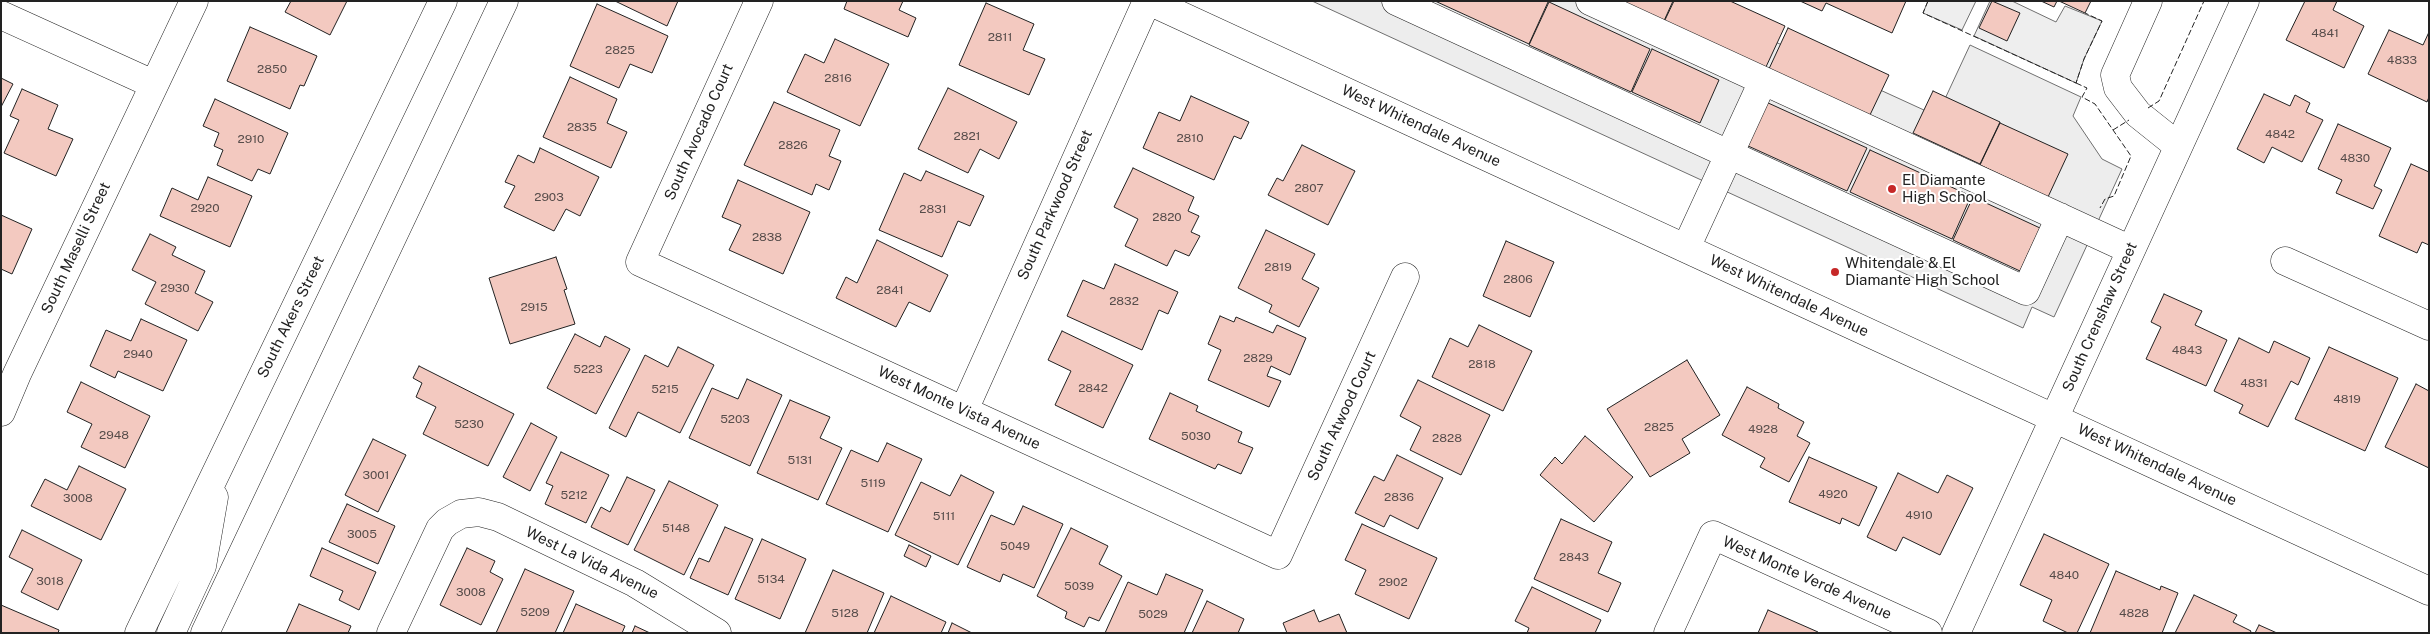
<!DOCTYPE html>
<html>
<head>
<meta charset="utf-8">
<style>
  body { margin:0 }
  #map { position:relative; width:2430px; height:634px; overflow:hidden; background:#fff; font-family:"Public Sans",sans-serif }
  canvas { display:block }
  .frame { position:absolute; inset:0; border:2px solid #222; pointer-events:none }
</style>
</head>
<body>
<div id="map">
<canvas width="2430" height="634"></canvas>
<div class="frame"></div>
</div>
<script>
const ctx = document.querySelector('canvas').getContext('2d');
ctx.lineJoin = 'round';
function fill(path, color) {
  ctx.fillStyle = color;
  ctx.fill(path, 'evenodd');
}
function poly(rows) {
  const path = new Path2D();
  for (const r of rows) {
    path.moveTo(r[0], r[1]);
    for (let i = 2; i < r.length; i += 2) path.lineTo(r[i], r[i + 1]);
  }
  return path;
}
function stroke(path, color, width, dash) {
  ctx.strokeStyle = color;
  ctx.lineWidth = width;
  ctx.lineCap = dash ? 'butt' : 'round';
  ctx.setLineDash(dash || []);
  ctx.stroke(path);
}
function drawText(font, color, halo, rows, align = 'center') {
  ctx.font = font + ' "Public Sans",sans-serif';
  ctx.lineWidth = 4;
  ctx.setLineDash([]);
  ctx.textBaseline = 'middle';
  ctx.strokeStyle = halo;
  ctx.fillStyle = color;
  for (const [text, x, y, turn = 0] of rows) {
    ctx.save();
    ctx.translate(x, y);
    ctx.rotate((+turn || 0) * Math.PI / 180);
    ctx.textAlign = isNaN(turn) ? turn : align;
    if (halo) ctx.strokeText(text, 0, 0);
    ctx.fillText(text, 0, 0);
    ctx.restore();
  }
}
const green = poly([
  [1928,1,1976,1,1962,30,1923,13,1928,1],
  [1990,1,2012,1,2056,22,2065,6,2102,21,2084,59,2076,83,1974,36,1990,1]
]);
fill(green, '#eee');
stroke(green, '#6f6f6f', 1);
const parking = poly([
  [1312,1,1686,1,1937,116,1970,45,2081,97,2073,116,2102,159,2122,169,2054,317,2032,307,2023,328,1312,1]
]);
fill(parking, '#ededed');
stroke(parking, '#6f6f6f', 1);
const building = poly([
  [291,1,347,1,330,35,285,12,291,1],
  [615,1,678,1,667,26,615,1],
  [847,1,903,1,899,10,916,18,908,37,844,9,847,1],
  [1435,1,1547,1,1548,2,1529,44,1435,1],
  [1617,1,1673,1,1663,23,1617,1],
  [1674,1,1730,1,1785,26,1765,69,1664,22,1674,1],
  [1800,1,1906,1,1892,33,1826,3,1822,11,1800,1],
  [1992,1,2020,13,2007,41,1979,28,1992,1],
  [2041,1,2057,1,2054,7,2041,1],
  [2059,1,2091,1,2085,13,2059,1],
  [2305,1,2337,1,2333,10,2364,26,2344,68,2286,40,2305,1],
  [1549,2,1650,49,1631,92,1529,45,1549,2],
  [986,3,1034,24,1023,50,1045,59,1029,95,959,65,986,3],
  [597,4,668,36,652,73,630,64,619,88,570,66,597,4],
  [250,27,317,56,304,86,300,85,290,109,227,81,250,27],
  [1788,28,1889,75,1869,117,1768,71,1788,28],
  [2389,30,2423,45,2429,32,2429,97,2427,102,2368,74,2389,30],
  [835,39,889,64,860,126,787,92,805,54,824,63,835,39],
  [1652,49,1719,80,1700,123,1632,92,1652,49],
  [570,77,617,99,607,123,627,132,611,168,543,137,570,77],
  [1,78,13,84,1,107,1,78],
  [948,88,1017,122,999,159,980,149,968,173,918,149,948,88],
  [22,89,58,105,48,129,73,139,56,176,4,153,19,120,10,116,22,89],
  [1933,91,2000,122,1980,164,1913,133,1933,91],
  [2264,94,2290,106,2295,95,2310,103,2306,112,2323,120,2302,162,2272,147,2264,163,2237,149,2264,94],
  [1191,96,1249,122,1241,139,1234,136,1214,180,1143,148,1159,112,1180,121,1191,96],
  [215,99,288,133,270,174,258,169,252,181,217,165,223,150,214,146,219,133,203,126,215,99],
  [774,102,840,130,829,156,841,161,829,190,816,184,812,195,744,165,774,102],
  [1766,102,1867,148,1847,191,1746,145,1766,102],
  [2000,123,2068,154,2048,197,1980,165,2000,123],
  [2338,124,2391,148,2374,186,2382,190,2373,209,2336,193,2342,180,2318,169,2338,124],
  [1302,145,1355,171,1328,225,1268,195,1277,178,1283,181,1302,145],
  [540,148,599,177,580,216,566,209,554,231,504,207,515,186,505,182,518,155,534,163,540,148],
  [1870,150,1971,196,1952,239,1850,192,1870,150],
  [2411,164,2429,172,2429,245,2422,242,2417,253,2379,236,2411,164],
  [1133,168,1194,197,1188,211,1199,216,1191,232,1200,236,1189,256,1175,250,1167,266,1125,246,1138,219,1114,207,1133,168],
  [926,171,984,196,970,226,958,221,942,257,879,230,904,173,921,181,926,171],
  [208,177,252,196,230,247,160,216,172,188,198,200,208,177],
  [738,180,810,212,783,274,729,250,741,225,722,217,738,180],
  [1973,197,2040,228,2020,271,1953,240,1973,197],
  [1,215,32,229,12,274,1,269,1,215],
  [1266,230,1315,254,1302,279,1319,288,1299,327,1269,312,1272,305,1238,288,1266,230],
  [150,234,176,247,172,255,205,271,195,293,213,302,198,331,145,304,156,282,132,270,150,234],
  [877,240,948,275,930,312,909,302,896,327,836,298,846,277,857,283,877,240],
  [1506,241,1554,262,1530,317,1483,296,1506,241],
  [556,257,567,289,564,290,575,324,510,344,489,278,556,257],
  [1115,264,1178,292,1168,314,1159,310,1142,350,1067,316,1083,280,1104,289,1115,264],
  [2164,294,2202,311,2195,325,2227,340,2206,386,2146,359,2161,327,2151,322,2164,294],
  [1220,316,1234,322,1236,317,1273,333,1277,325,1306,338,1290,375,1271,366,1267,376,1281,381,1269,407,1208,380,1221,350,1208,344,1220,316],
  [141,319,187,340,163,391,118,371,115,378,90,366,106,330,131,341,141,319],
  [1479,325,1532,351,1503,411,1432,377,1450,338,1468,347,1479,325],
  [1062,331,1133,365,1103,428,1055,405,1071,371,1048,360,1062,331],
  [575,334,600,347,605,336,630,349,596,414,547,388,575,334],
  [2239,338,2269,353,2274,341,2310,358,2298,385,2291,381,2268,427,2239,413,2243,405,2214,391,2239,338],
  [678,347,714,365,680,433,638,412,626,437,609,428,645,355,668,367,678,347],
  [2329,347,2398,378,2365,451,2295,419,2329,347],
  [1687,360,1720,415,1682,439,1690,453,1650,477,1607,409,1687,360],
  [419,366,514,414,488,466,423,434,436,407,416,397,422,383,413,378,419,366],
  [747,379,782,395,750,466,689,438,712,388,738,399,747,379],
  [1418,380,1490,415,1461,475,1410,450,1421,427,1400,416,1418,380],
  [81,382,150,416,125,468,81,447,92,424,67,412,81,382],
  [2416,384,2429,391,2429,468,2385,447,2416,384],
  [1747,387,1779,404,1778,408,1804,422,1797,436,1810,443,1789,482,1760,467,1765,458,1722,435,1747,387],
  [1170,393,1198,406,1196,411,1242,432,1238,442,1253,448,1241,474,1218,464,1215,469,1149,439,1170,393],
  [790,400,830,417,820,438,842,448,818,500,757,473,790,400],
  [531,423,557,437,530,491,503,477,531,423],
  [1585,436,1633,477,1594,522,1540,475,1555,457,1562,464,1585,436],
  [373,439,406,455,378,512,345,495,373,439],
  [887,443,922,459,888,532,826,504,851,450,878,462,887,443],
  [561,452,609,475,586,523,545,504,553,486,546,483,561,452],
  [1397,455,1443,478,1418,529,1390,515,1384,527,1355,513,1374,476,1384,481,1397,455],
  [1809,457,1877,487,1859,526,1842,518,1840,524,1789,502,1809,457],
  [79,466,126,489,101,540,31,506,45,479,67,490,79,466],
  [1898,473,1938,493,1947,475,1973,488,1940,555,1903,537,1896,551,1867,537,1898,473],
  [961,475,994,492,958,565,895,535,921,482,950,496,961,475],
  [627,477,655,490,628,545,591,527,601,507,610,512,627,477],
  [669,481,718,505,684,575,634,550,669,481],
  [347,504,395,526,378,564,329,542,347,504],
  [1023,506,1063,524,1034,588,1003,574,1000,582,967,567,991,515,1014,525,1023,506],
  [1561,519,1612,542,1598,573,1621,583,1608,612,1534,579,1561,519],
  [1362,524,1437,558,1409,619,1355,594,1366,570,1345,560,1362,524],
  [725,527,753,539,728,595,690,578,699,558,709,562,725,527],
  [1071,528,1108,546,1099,564,1122,576,1099,621,1089,617,1084,627,1065,618,1067,612,1037,596,1071,528],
  [22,530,82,560,58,610,21,592,33,569,9,557,22,530],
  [2044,534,2109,564,2077,633,2068,633,2043,621,2052,600,2020,585,2044,534],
  [762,539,806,559,780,619,735,599,762,539],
  [909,545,931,556,926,567,904,556,909,545],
  [322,548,376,572,359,610,339,600,343,591,310,576,322,548],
  [467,548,495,561,490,572,503,579,481,625,440,605,467,548],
  [525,569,574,591,555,633,496,633,525,569],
  [833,570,884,593,867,633,805,633,833,570],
  [2116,571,2160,590,2161,586,2178,593,2162,633,2090,633,2116,571],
  [1166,574,1203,590,1184,633,1105,633,1128,582,1157,595,1166,574],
  [1532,587,1601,620,1595,633,1527,633,1529,628,1515,621,1532,587],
  [2194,595,2237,615,2233,622,2251,631,2250,633,2175,633,2194,595],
  [891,596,946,622,941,633,874,633,891,596],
  [1207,601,1244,619,1238,633,1192,633,1207,601],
  [299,604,351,626,348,633,286,633,299,604],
  [576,604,625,626,622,633,563,633,576,604],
  [1,605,59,630,58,633,1,633,1,605],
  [1314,610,1319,622,1339,614,1347,633,1287,633,1283,623,1314,610],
  [1768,610,1818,632,1817,633,1758,633,1768,610],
  [952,623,972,633,948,633,952,623],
  [2259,625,2277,633,2255,633,2259,625],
  [635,626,650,633,632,633,635,626]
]);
fill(building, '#f3c9c0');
stroke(building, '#222', 1);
const minor = poly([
  [759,1,640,262,1278,555,1405,277],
  [1149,1,2429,591],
  [1396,1,2026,291,2060,217],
  [1590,1,2131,250],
  [2148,1,2115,75,2118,88,2138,114,2178,146],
  [1,15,153,84],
  [1686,248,1763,81],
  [2285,261,2429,326],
  [964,410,1147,1],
  [1,412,17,374,194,1],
  [391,633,440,529,447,522,461,514,479,512,498,517,635,583,717,633],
  [1668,633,1713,535,1928,633],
  [1956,633,2245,1]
]);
const major = poly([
  [139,633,443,1],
  [171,633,202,566,214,497],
  [205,633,504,1]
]);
stroke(minor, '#222', 29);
stroke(major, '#222', 29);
stroke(minor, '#fff', 28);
stroke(major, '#fff', 28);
stroke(poly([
  [1928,1,1923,13,2076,83,2084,59,2102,21,2085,13],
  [2076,83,2087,88,2082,97,2095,104,2131,156,2114,196,2105,199,2100,208],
  [2148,108,2159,101,2204,1],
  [2113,130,2129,120]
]), '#222', 1, [6, 2.5]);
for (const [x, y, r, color] of [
  [1892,189,5,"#c62828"],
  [1835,272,5,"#c62828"]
]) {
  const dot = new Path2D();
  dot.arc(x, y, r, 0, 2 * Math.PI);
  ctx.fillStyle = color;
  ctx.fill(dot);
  stroke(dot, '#fff', 2);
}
drawText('12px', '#564c4a', null, [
  ["4841",2325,33],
  ["2811",1000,37],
  ["2825",620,50],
  ["4833",2402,60],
  ["2850",272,69],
  ["2816",838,78],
  ["2835",582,127],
  ["4842",2280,134],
  ["2821",967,136],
  ["2810",1190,138],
  ["2910",251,139],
  ["2826",793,145],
  ["4830",2355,158],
  ["2807",1309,188],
  ["2903",549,197],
  ["2920",205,208],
  ["2831",933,209],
  ["2820",1167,217],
  ["2838",767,237],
  ["2819",1278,267],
  ["2806",1518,279],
  ["2930",175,288],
  ["2841",890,290],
  ["2832",1124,301],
  ["2915",534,307],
  ["4843",2187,350],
  ["2940",138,354],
  ["2829",1258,358],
  ["2818",1482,364],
  ["5223",588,369],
  ["4831",2254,383],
  ["2842",1093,388],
  ["5215",665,389],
  ["4819",2347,399],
  ["5203",735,419],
  ["5230",469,424],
  ["2825",1659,427],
  ["4928",1763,429],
  ["2948",114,435],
  ["5030",1196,436],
  ["2828",1447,438],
  ["5131",800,460],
  ["3001",376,475],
  ["5119",873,483],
  ["4920",1833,494],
  ["5212",574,495],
  ["2836",1399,497],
  ["3008",78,498],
  ["4910",1919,515],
  ["5111",944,516],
  ["5148",676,528],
  ["3005",362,534],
  ["5049",1015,546],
  ["2843",1574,557],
  ["4840",2064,575],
  ["5134",771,579],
  ["3018",50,581],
  ["2902",1393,582],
  ["5039",1079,586],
  ["3008",471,592],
  ["5209",535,612],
  ["5128",845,613],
  ["4828",2134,613],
  ["5029",1153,614]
]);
drawText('15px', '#222', '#fff', [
  ["West Whitendale Avenue",1421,126,25],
  ["South Avocado Court",699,132,-66],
  ["South Parkwood Street",1055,205,-66],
  ["South Maselli Street",76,248,-65],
  ["West Whitendale Avenue",1789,296,25],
  ["South Akers Street",291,317,-64],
  ["South Crenshaw Street",2100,317,-66],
  ["West Monte Vista Avenue",959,408,25],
  ["South Atwood Court",1342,416,-65],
  ["West Whitendale Avenue",2157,465,25],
  ["West La Vida Avenue",592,563,26],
  ["West Monte Verde Avenue",1807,578,24]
]);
drawText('15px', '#222', '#fff', [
  ["El Diamante",1902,180],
  ["High School",1902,197],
  ["Whitendale & El",1845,263],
  ["Diamante High School",1845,280]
], 'left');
</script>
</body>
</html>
